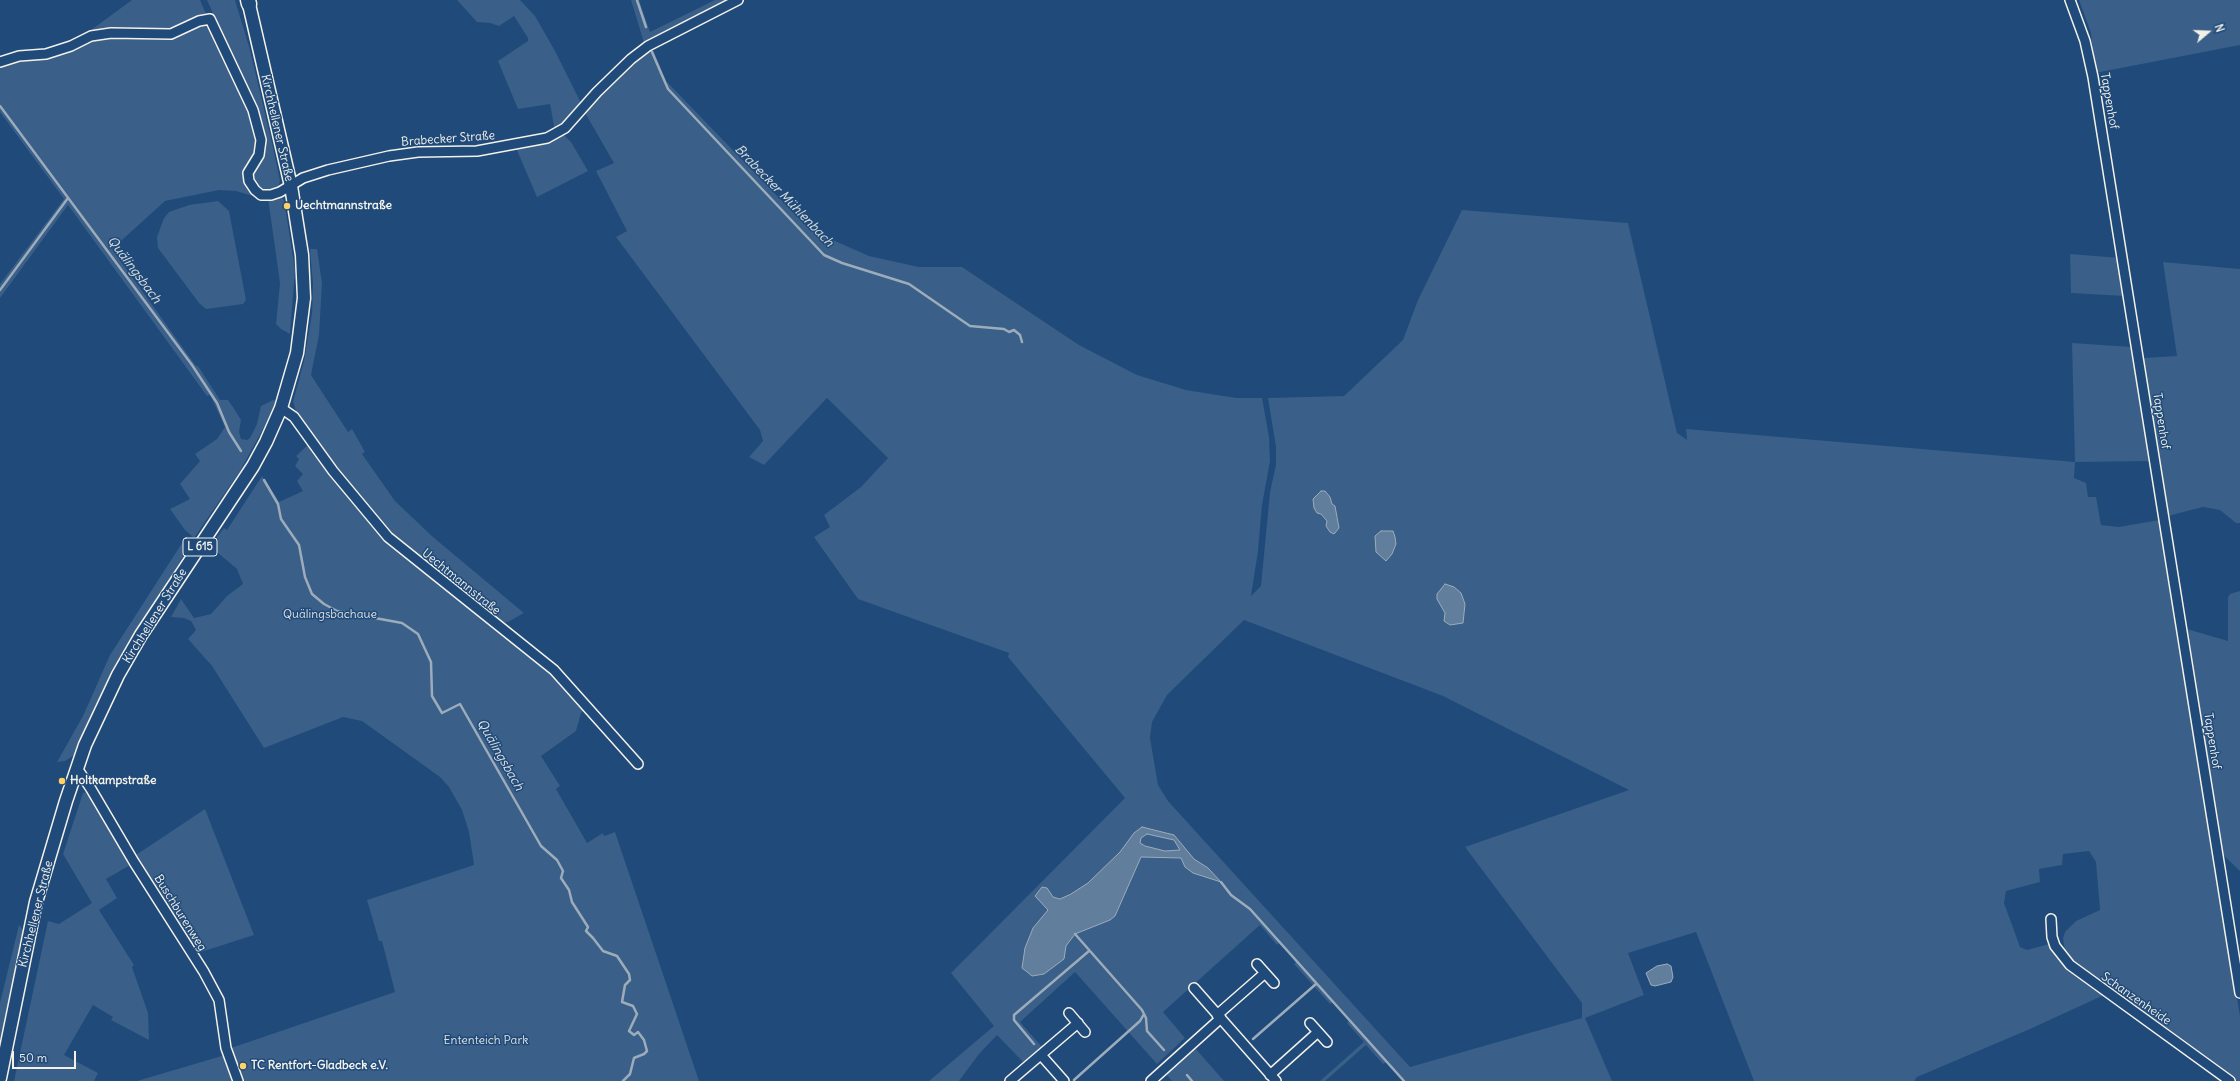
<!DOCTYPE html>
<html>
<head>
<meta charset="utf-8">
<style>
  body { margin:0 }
  #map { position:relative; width:2240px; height:1081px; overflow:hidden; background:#1f4a7a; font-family:Delius,sans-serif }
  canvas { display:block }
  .north { position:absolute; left:2188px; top:12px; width:40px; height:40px; -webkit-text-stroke:3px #1f4a7a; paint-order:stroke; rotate:71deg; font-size:11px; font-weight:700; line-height:16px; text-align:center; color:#f4f1e8 }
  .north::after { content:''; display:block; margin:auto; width:14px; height:18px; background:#f4f1e8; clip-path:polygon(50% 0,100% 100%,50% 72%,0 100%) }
  .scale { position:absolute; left:12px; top:1051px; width:64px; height:18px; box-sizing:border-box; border:2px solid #f4f1e8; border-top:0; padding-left:5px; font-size:12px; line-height:14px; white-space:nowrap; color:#f4f1e8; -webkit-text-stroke:3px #1f4a7a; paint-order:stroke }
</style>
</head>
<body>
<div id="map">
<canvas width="2240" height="1081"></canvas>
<div class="north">N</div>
<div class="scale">50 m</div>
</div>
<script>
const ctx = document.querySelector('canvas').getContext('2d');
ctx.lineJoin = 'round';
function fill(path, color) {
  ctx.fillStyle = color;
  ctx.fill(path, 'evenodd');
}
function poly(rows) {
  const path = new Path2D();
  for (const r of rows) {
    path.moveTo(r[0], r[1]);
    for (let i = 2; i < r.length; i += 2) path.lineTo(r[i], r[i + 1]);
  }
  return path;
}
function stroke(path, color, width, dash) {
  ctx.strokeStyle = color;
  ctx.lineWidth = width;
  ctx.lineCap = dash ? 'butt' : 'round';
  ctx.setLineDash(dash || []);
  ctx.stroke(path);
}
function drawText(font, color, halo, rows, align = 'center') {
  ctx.font = font + ' Delius,sans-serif';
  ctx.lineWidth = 3;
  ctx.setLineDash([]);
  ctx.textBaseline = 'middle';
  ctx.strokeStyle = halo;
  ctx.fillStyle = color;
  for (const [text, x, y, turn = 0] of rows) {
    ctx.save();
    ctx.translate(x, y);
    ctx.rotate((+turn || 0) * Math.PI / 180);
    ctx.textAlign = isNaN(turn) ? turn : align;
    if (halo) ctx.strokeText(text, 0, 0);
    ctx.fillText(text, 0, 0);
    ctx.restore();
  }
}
fill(poly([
  [132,0,200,0,206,14,202,15,249,107,258,135,257,150,252,160,253,196,236,191,219,190,165,201,112,249,196,366,198,366,220,400,228,400,233,407,241,420,239,432,241,439,247,440,250,438,257,424,261,406,273,400,276,401,263,429,240,471,194,538,185,530,170,509,190,499,180,484,200,461,195,454,217,439,225,427,210,395,207,396,68,205,0,298,0,284,64,199,0,112,0,65,100,38,126,34,124,29,87,33],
  [207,0,235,0,250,50,272,143,280,181,278,188,267,192,258,188,256,184,254,175,265,152,266,139,258,114],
  [457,0,520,0,535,16,555,51,581,103,561,127,555,131,550,104,518,109,498,61,528,41,528,38,514,16,499,26,490,23,477,22],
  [631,0,639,0,650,32,715,0,731,0,647,43,644,43],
  [2079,0,2240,0,2240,45,2095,73,2091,33],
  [652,47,666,81,810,230,869,256,919,267,962,267,1079,345,1137,375,1186,390,1236,398,1262,398,1269,437,1270,461,1262,505,1258,551,1251,596,1261,586,1270,492,1276,465,1276,447,1268,398,1344,396,1403,340,1418,300,1462,210,1628,223,1677,433,1687,440,1686,429,2075,462,2072,343,2132,347,2152,461,2075,462,2074,478,2086,483,2088,497,2096,497,2101,525,2119,527,2159,520,2240,1016,2240,1081,2235,1081,2220,1071,2075,965,2065,952,2063,938,2065,932,2076,921,2100,910,2096,862,2089,851,2063,854,2062,865,2039,869,2040,882,2006,891,2004,903,2020,947,2027,950,2049,944,2064,965,2104,995,2030,1029,1917,1077,1914,1081,1754,1081,1696,932,1628,953,1644,995,1585,1018,1612,1081,1403,1081,1387,1062,1383,1064,1366,1045,1325,1081,1320,1081,1364,1042,1347,1023,1350,1020,1334,1002,1330,1004,1294,964,1296,962,1279,943,1277,945,1260,925,1163,1012,1185,1038,1157,1064,1075,972,1020,1022,1043,1048,1025,1064,997,1035,979,1054,959,1081,929,1081,994,1026,951,973,1125,798,1008,657,1009,653,858,599,814,537,830,527,824,515,861,487,888,458,827,398,764,465,749,457,763,441,760,430,616,237,627,231,596,171,614,163,584,111,621,72],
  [1317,495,1330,497,1332,504,1335,506,1339,528,1327,521,1321,514,1313,499],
  [1244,620,1443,696,1629,790,1465,847,1582,1003,1582,1018,1410,1067,1168,801,1158,785,1150,738,1152,722,1167,695],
  [564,135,571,142,588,171,537,197,516,148],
  [281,197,284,200,295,270,290,334,281,329,276,324,280,283,268,198],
  [218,201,229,211,246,300,243,304,206,309,199,303,158,248,157,237,164,218,169,212,189,205],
  [310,249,317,249,322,283,319,335,311,375,348,432,352,429,365,452,362,454,395,501,433,537,524,613,508,622,500,623,390,535,299,420,293,402,304,361,312,314,313,284],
  [2070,254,2120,258,2124,296,2071,293],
  [2163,262,2240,269,2240,523,2236,523,2220,510,2203,507,2168,516,2143,358,2177,356],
  [310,443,386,540,542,664,586,708,581,713,576,731,541,756,560,786,556,789,587,843,603,833,604,836,615,832,699,1081,137,1081,232,1053,231,1048,395,992,382,941,379,941,367,900,474,865,469,832,462,810,449,787,440,777,362,721,343,717,264,748,212,666,188,639,196,630,191,621,184,618,171,617,181,599,194,618,211,614,227,596,243,584,237,569,210,546,224,528,227,530,262,476,279,502,303,491,297,481,303,474,295,466,299,459,296,456],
  [184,540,188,548,114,671,96,704,74,755,65,761,57,762,83,716,110,655],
  [2240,591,2240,871,2221,853,2187,629,2228,641,2228,597,2230,594],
  [86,792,91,795,132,864,106,879,117,898,99,910,134,965,132,967,148,1013,149,1040,111,1020,113,1017,93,1005,64,1055,98,1073,94,1081,14,1081,48,921,59,924,92,903,63,854,83,793],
  [205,809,254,935,198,953,167,907,136,855],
  [19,925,23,930,0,1042,0,1003],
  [1195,1048,1224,1081,1172,1081,1166,1074]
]), '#3a5f88');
const water = poly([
  [1321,491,1325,491,1330,497,1332,504,1335,506,1339,528,1334,534,1330,532,1326,526,1327,521,1321,514,1317,513,1314,508,1313,499,1321,491],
  [1381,531,1393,531,1395,537,1396,544,1392,554,1386,561,1376,552,1375,536,1381,531],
  [1445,584,1454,587,1461,593,1465,604,1463,623,1450,625,1444,621,1445,613,1437,599,1437,594,1445,584],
  [1142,827,1174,835,1194,859,1208,868,1221,882,1193,873,1185,867,1181,858,1141,857,1115,916,1110,920,1075,934,1066,946,1064,959,1044,974,1032,976,1026,971,1022,968,1025,948,1033,928,1048,910,1035,896,1042,887,1047,888,1053,897,1060,899,1071,894,1088,883,1120,852,1134,833,1142,827],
  [1147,834,1174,840,1180,850,1165,851,1145,846,1140,843,1141,838,1147,834],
  [1667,964,1671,966,1673,977,1671,982,1655,986,1651,985,1646,973,1657,966,1667,964]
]);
fill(water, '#627e9d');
stroke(water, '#9cacbb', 1);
stroke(poly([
  [637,0,646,27],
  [652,52,668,89,824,255,842,263,909,284,970,326,1004,329,1009,332,1014,330,1020,335,1022,342],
  [0,106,192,365,217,403,229,432,241,451],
  [0,290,68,198],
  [264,480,278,504,281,519,299,545,305,577,312,594,324,604,337,611,402,623,418,634,431,662,432,696,442,713,460,704,541,846,557,860,563,871,561,878,569,890,572,902,588,927,586,931,593,938,603,951,617,956,629,974,630,980,625,985,622,1002,633,1006,637,1014,629,1031,634,1035,638,1032,644,1040,647,1051,644,1054,634,1058,630,1074,623,1081],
  [1221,882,1231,895,1250,909,1404,1081],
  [1075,934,1142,1010,1146,1018,1147,1031,1164,1050],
  [1253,1039,1316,984],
  [1034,1044,1014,1020,1014,1015,1089,951],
  [1187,1075,1192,1081],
  [1074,1080,1140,1021,1144,1014]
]), '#9cacbb', 2.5);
const minor = poly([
  [2070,0,2085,41,2093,77,2240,993],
  [0,62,19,56,46,54,71,46,91,36,111,33,171,34,199,21,210,19,253,110,261,140,259,155,248,173,249,181,255,190,261,195,271,195,280,192,303,178,328,170,389,156,418,152,477,151,547,138,565,128,597,92,631,59,648,46,738,0],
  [281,408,294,417,333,471,388,537,554,670,638,764],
  [77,768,91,789,134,862,204,972,219,1000,226,1048,238,1081],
  [2051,919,2052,937,2055,946,2070,965,2230,1081],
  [1257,964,1274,983],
  [1194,988,1276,1081],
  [1069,1013,1085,1032],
  [1217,1015,1265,973],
  [1310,1023,1327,1042],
  [1041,1055,1064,1081],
  [1270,1075,1318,1032],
  [1010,1081,1078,1023],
  [1151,1081,1221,1018]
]);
const major = poly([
  [0,1078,36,902,66,801,85,745,118,675,141,635,253,466,266,442,281,408,297,353,304,298,302,255,291,186,248,0]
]);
const highway = poly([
  [248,0,249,4]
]);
stroke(minor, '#f4f1e8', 12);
stroke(major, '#f4f1e8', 15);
stroke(highway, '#f4f1e8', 17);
stroke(minor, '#1f4a7a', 9);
stroke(major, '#1f4a7a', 12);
stroke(highway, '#1f4a7a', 14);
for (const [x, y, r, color] of [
  [287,206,4,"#ffd166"],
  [62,781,4,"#ffd166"],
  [243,1066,4,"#ffd166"]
]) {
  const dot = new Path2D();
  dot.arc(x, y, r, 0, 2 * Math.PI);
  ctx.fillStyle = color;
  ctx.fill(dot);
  stroke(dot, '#1f4a7a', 1.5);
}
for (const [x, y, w] of [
  [200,547,34]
]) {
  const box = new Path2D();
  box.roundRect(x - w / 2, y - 9, w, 18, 3);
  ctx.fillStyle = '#1f4a7a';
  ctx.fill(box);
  stroke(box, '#f4f1e8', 1);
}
drawText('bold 11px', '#f4f1e8', null, [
  ["L 615",200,547]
]);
drawText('12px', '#f4f1e8', '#1f4a7a', [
  ["Tappenhof",2109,101,80],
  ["Kirchhellener Straße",277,128,77],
  ["Brabecker Straße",448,139,-4],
  ["Tappenhof",2161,421,81],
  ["Uechtmannstraße",461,582,39],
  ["Kirchhellener Straße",155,616,-58],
  ["Tappenhof",2212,741,81],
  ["Buschburenweg",180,913,58],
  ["Kirchhellener Straße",36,914,-76],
  ["Schanzenheide",2136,999,35]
]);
drawText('bold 12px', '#f4f1e8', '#1f4a7a', [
  ["Uechtmannstraße",295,206],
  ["Holtkampstraße",70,781],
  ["TC Rentfort-Gladbeck e.V.",251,1066]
], 'left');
drawText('12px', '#e1e2de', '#1f4a7a', [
  ["Quälingsbachaue",330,615],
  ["Ententeich Park",486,1041]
]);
drawText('italic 13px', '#dee0dd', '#1f4a7a', [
  ["Brabecker Mühlenbach",784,196,46],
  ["Quälingsbach",134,270,53],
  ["Quälingsbach",500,755,60]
]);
</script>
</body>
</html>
